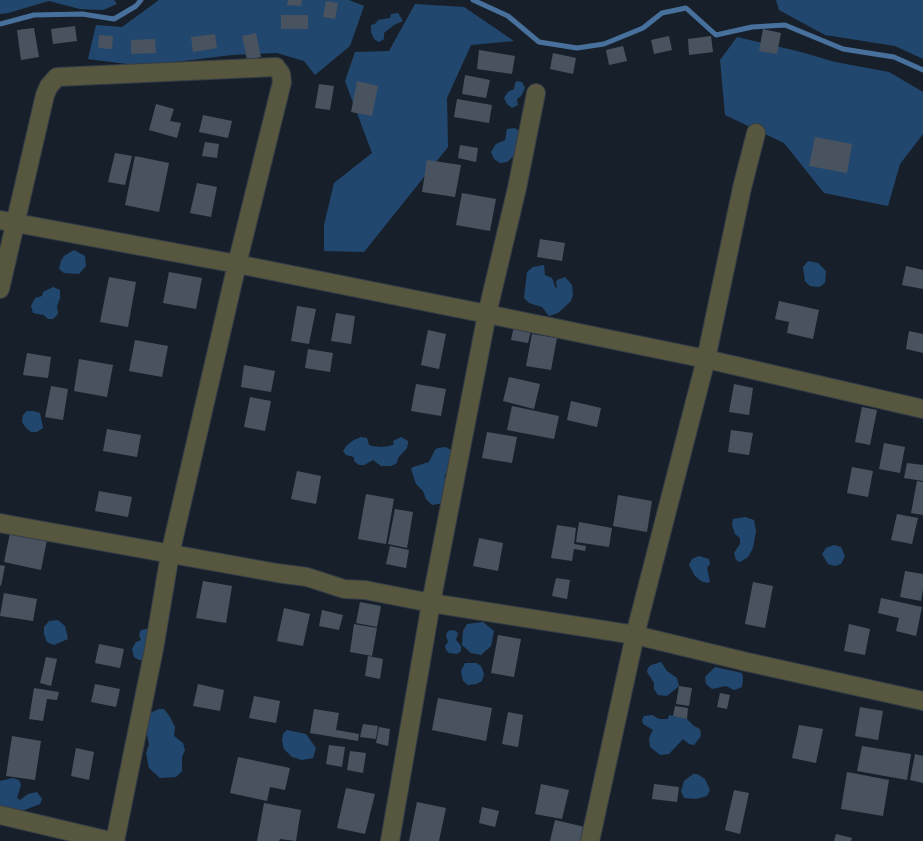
<!DOCTYPE html>
<html>
<head>
<meta charset="utf-8">
<style>
  body { margin:0 }
  canvas { display:block; background:#17202a }
</style>
</head>
<body>
<canvas width="923" height="841"></canvas>
<script>
const ctx = document.querySelector('canvas').getContext('2d');
ctx.lineJoin = 'round';
function fill(path, color) {
  ctx.fillStyle = color;
  ctx.fill(path, 'evenodd');
}
function poly(rows) {
  const path = new Path2D();
  for (const r of rows) {
    path.moveTo(r[0], r[1]);
    for (let i = 2; i < r.length; i += 2) path.lineTo(r[i], r[i + 1]);
  }
  return path;
}
function stroke(path, color, width, dash) {
  ctx.strokeStyle = color;
  ctx.lineWidth = width;
  ctx.lineCap = dash ? 'butt' : 'round';
  ctx.setLineDash(dash || []);
  ctx.stroke(path);
}
fill(poly([
  [0,0,114,0,117,4,103,10,80,9,49,1,8,13,0,14],
  [159,0,349,0,364,6,350,46,315,75,304,61,277,53,232,55,142,66,88,59,96,25,122,27],
  [776,0,923,0,923,59,895,46,825,35,779,10],
  [415,4,464,7,514,41,471,45,447,98,448,147,364,252,324,251,324,225,334,183,372,153,345,81,355,52,389,51],
  [398,13,403,21,394,25,384,33,384,39,379,42,374,39,371,32,371,25,375,24,378,20,390,18,391,14],
  [737,37,801,52,835,62,889,72,923,92,923,134,900,164,888,206,824,193,784,143,725,115,720,60],
  [517,81,522,82,525,88,521,96,517,99,518,105,512,108,507,104,504,98,508,92,514,89,515,83],
  [515,128,525,136,516,150,513,157,507,162,500,163,494,159,491,152,496,144,505,140,507,129],
  [74,250,85,256,86,266,79,274,64,273,59,269,61,261,64,256],
  [808,261,818,263,826,271,825,283,819,287,810,286,805,281,803,267],
  [544,265,545,275,552,278,556,289,557,286,556,283,557,280,565,277,572,285,573,294,571,301,558,313,549,316,542,307,529,303,524,298,527,272,533,267],
  [53,287,60,290,60,298,57,306,58,314,53,319,48,319,44,315,33,313,31,306,35,298,42,296,43,292],
  [27,411,33,411,40,413,43,428,37,432,31,432,26,428,22,422,23,415],
  [361,437,367,438,369,445,372,446,381,447,390,446,394,444,393,441,401,437,408,441,408,443,407,448,398,458,397,463,391,466,381,466,373,460,364,465,359,465,354,461,354,457,346,455,343,451,347,445,354,440],
  [446,447,452,451,451,473,444,475,449,483,444,503,432,505,426,499,423,491,416,484,411,469,413,467,429,462,435,450,438,448],
  [745,517,754,520,756,531,753,548,748,557,740,562,736,560,734,553,740,544,740,538,735,534,732,525,733,519],
  [834,545,841,547,845,556,841,564,835,566,828,564,822,554,826,548],
  [699,556,709,559,710,564,707,568,710,582,707,583,701,581,695,576,689,565,692,559],
  [58,620,65,626,68,639,54,645,47,642,44,634,44,627,49,621],
  [483,622,494,631,491,646,481,655,471,653,462,645,463,631,467,624],
  [154,626,143,660,139,660,134,657,132,649,136,642,141,640,139,635,141,630,146,629],
  [454,630,458,633,456,640,461,646,461,651,457,654,449,653,446,650,445,646,448,642,446,635,448,631],
  [661,662,667,671,677,678,679,686,667,696,658,695,654,689,654,683,647,672,648,668,651,665],
  [465,663,476,663,481,666,484,674,482,681,476,684,468,685,463,681,461,671],
  [715,667,742,673,743,678,742,687,734,690,726,686,712,689,706,684,705,677],
  [159,709,164,709,170,717,175,727,174,736,183,743,185,750,182,757,182,771,176,777,160,778,149,768,146,753,149,744,146,730,146,721,150,713],
  [652,715,659,719,668,719,669,715,687,719,694,726,700,729,701,736,694,745,689,744,683,739,669,754,660,755,650,747,649,738,653,730,643,724,642,720,644,716],
  [287,730,306,734,316,748,313,758,302,760,292,757,284,749,282,741,283,734],
  [693,774,697,774,705,779,710,790,707,796,696,799,684,798,681,791,684,781],
  [13,778,19,780,21,785,17,798,20,800,28,794,37,792,42,799,40,804,22,811,18,827,13,828,0,823,0,781]
]), '#22476e');
stroke(poly([
  [473,0,508,16,539,42,577,48,604,44,643,28,662,13,686,8,716,35,752,27,785,25,843,49,894,57,923,70],
  [0,24,34,15,82,14,114,19,136,6,141,0]
]), '#48709d', 5);
fill(poly([
  [288,0,302,0,301,6,287,5],
  [326,1,338,3,335,19,323,17],
  [281,15,308,15,308,29,281,29],
  [75,26,77,41,53,44,51,29],
  [34,28,39,57,21,60,17,30],
  [763,29,781,33,777,54,759,51],
  [256,33,261,57,247,60,242,36],
  [215,34,217,48,193,52,191,37],
  [99,35,113,36,112,49,98,48],
  [669,36,672,50,654,54,651,40],
  [711,36,713,52,689,55,688,39],
  [155,39,156,53,131,54,131,40],
  [623,46,627,61,609,65,606,50],
  [479,50,515,56,512,74,477,69],
  [553,53,576,58,573,74,550,69],
  [465,75,490,80,486,98,462,94],
  [357,81,378,86,372,116,351,112],
  [319,84,334,86,330,110,315,108],
  [457,99,492,105,489,123,454,117],
  [156,104,174,109,170,121,181,123,177,138,149,130],
  [203,115,232,121,228,138,199,132],
  [815,137,852,144,847,173,809,166],
  [205,142,219,144,217,158,202,156],
  [460,145,478,148,476,162,458,158],
  [115,153,132,156,125,185,108,182],
  [135,156,169,163,159,212,125,205],
  [427,160,461,165,455,197,422,192],
  [197,183,217,187,211,217,190,213],
  [462,193,496,199,490,231,456,225],
  [540,239,565,243,562,261,537,257],
  [906,266,923,270,923,289,902,285],
  [169,272,202,278,196,309,163,303],
  [109,277,136,282,128,327,100,322],
  [779,301,819,310,813,339,787,333,789,322,775,319],
  [297,306,316,309,309,344,291,341],
  [336,313,355,316,351,344,331,341],
  [514,326,531,330,528,343,511,340],
  [428,330,446,334,439,369,421,365],
  [909,331,923,334,923,353,906,349],
  [532,334,557,338,551,370,526,366],
  [135,340,168,346,162,377,129,371],
  [308,349,333,353,330,372,305,368],
  [27,353,51,357,48,378,23,375],
  [79,359,113,365,107,397,74,391],
  [244,365,275,371,271,392,241,387],
  [509,377,540,384,534,409,503,401],
  [416,384,446,389,441,416,411,411],
  [734,384,753,388,749,415,729,412],
  [51,386,68,389,63,420,45,417],
  [250,397,271,401,265,431,244,427],
  [571,401,601,408,597,427,567,420],
  [512,406,559,416,554,439,507,430],
  [862,407,877,410,870,445,855,442],
  [107,429,141,435,137,457,103,451],
  [731,430,753,433,749,455,728,452],
  [487,432,517,437,512,463,482,458],
  [884,443,905,447,900,473,879,469],
  [907,463,923,465,923,481,904,478],
  [852,467,873,471,868,497,847,493],
  [297,471,321,476,316,504,291,499],
  [917,481,923,482,923,515,911,513],
  [99,491,132,497,128,517,95,511],
  [366,494,394,499,386,544,358,539],
  [618,495,652,501,647,532,613,526],
  [395,509,413,512,407,548,388,544],
  [897,514,918,518,912,544,891,540],
  [579,522,612,528,609,547,576,542],
  [557,525,576,528,574,544,586,546,585,551,574,549,572,561,551,558],
  [10,533,47,540,41,570,4,562],
  [479,538,503,543,498,571,473,566],
  [390,546,409,550,406,568,386,564],
  [0,565,5,566,1,586,0,585],
  [905,571,923,574,923,589,921,601,900,597],
  [556,578,570,580,567,599,552,596],
  [203,581,232,586,226,623,196,618],
  [753,582,773,586,765,628,745,624],
  [4,593,37,599,33,621,0,616],
  [881,598,922,607,916,636,896,631,899,618,878,613],
  [360,602,381,606,377,627,356,623],
  [284,608,310,614,303,646,277,641],
  [322,610,343,615,339,630,319,626],
  [354,624,377,628,372,656,350,652],
  [849,624,870,629,865,655,844,651],
  [498,635,521,639,514,677,491,673],
  [99,644,124,649,120,668,95,663],
  [368,656,383,659,380,679,365,676],
  [46,657,57,659,51,686,40,683],
  [95,684,120,689,116,707,91,702],
  [198,684,224,690,220,711,193,706],
  [679,686,692,688,689,706,676,704],
  [34,688,59,692,57,700,47,699,43,721,29,719],
  [720,693,730,695,727,709,717,707],
  [254,696,280,701,276,723,249,718],
  [438,698,492,708,486,741,432,730],
  [675,706,688,708,687,719,673,716],
  [860,707,883,711,878,740,855,736],
  [314,709,339,713,336,730,359,734,358,741,310,733],
  [508,712,523,715,518,747,502,744],
  [363,724,378,726,376,739,360,737],
  [799,725,823,729,816,763,792,758],
  [379,727,390,729,388,746,376,743],
  [12,736,41,741,35,780,6,776],
  [329,745,345,747,342,767,326,764],
  [862,746,911,754,907,780,857,771],
  [76,748,94,752,89,780,71,776],
  [350,751,366,753,363,773,347,770],
  [915,754,923,756,923,783,910,780],
  [238,757,290,768,285,790,270,787,267,801,230,793],
  [847,772,889,780,883,816,841,809],
  [541,784,569,790,562,819,535,814],
  [654,784,679,787,677,802,652,799],
  [346,788,375,794,365,834,337,828],
  [734,790,749,793,740,834,725,830],
  [417,802,446,808,439,841,409,841],
  [264,803,301,810,296,841,280,839,279,841,257,841],
  [482,807,499,811,495,827,479,823],
  [555,820,589,828,586,841,550,841],
  [836,834,852,838,851,841,834,841]
]), '#48535f');
const street = poly([
  [0,220,237,264,487,314,706,359,923,409],
  [0,289,45,95,49,86,57,77,276,67,281,74,282,82,237,264,170,554,154,649,115,841],
  [0,523,277,573,307,577,344,589,365,590,431,603,635,635,747,662,923,701],
  [0,815,110,841],
  [390,841,431,603,487,314,517,188,536,93],
  [590,841,635,635,706,359,742,188,756,133]
]);
stroke(street, '#353d47', 20);
stroke(street, '#56573e', 18);
</script>
</body>
</html>
